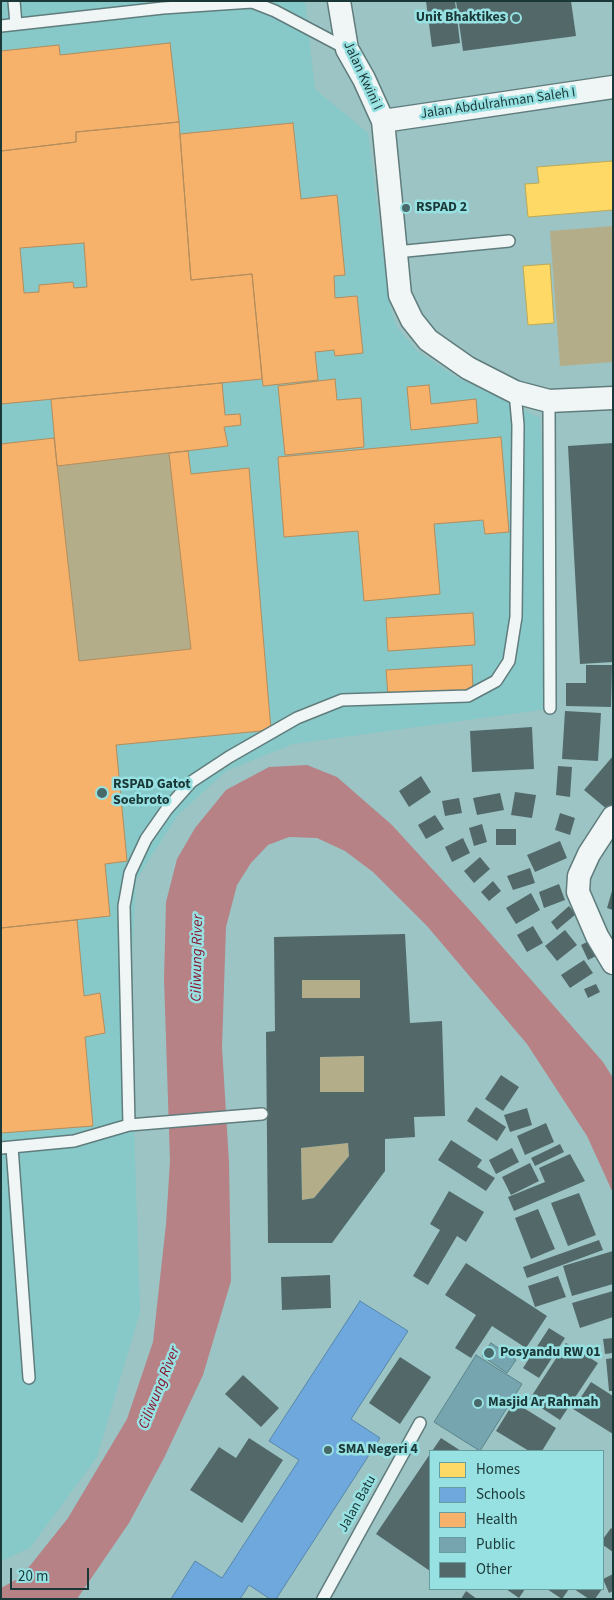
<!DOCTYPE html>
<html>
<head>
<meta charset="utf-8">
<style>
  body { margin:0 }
  #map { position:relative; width:614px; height:1600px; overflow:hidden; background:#9cc4c4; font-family:"Source Sans 3",sans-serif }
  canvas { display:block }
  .frame { position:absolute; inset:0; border:2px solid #1a3838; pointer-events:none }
  .legend { position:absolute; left:429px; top:1450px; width:175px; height:140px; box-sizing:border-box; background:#98e1e2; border:1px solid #669d9e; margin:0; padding:6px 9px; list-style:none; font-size:15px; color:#1a3838 }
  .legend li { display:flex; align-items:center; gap:10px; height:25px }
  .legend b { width:25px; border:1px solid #669d9e }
  .scale { position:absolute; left:10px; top:1568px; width:79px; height:22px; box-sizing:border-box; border:2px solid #1a3838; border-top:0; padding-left:6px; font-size:15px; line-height:18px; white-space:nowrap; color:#1a3838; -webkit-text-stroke:4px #98e1e2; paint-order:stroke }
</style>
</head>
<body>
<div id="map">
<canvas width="614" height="1600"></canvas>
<div class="frame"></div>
<ul class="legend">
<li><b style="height:14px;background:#ffd966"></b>Homes</li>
<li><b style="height:14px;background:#6fa8dc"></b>Schools</li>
<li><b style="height:14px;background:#f6b26b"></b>Health</li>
<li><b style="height:14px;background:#76a5af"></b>Public</li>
<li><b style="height:14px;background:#536969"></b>Other</li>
</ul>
<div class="scale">20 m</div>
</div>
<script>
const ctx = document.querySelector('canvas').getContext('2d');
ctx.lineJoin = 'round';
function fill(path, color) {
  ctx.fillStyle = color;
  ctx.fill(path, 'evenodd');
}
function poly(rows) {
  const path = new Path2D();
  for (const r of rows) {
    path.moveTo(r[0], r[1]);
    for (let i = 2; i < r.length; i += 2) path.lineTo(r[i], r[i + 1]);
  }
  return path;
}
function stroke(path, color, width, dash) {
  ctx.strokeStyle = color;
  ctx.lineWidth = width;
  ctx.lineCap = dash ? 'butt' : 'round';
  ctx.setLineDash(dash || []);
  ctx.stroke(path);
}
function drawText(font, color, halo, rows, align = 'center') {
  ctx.font = font + ' "Source Sans 3",sans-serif';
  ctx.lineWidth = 5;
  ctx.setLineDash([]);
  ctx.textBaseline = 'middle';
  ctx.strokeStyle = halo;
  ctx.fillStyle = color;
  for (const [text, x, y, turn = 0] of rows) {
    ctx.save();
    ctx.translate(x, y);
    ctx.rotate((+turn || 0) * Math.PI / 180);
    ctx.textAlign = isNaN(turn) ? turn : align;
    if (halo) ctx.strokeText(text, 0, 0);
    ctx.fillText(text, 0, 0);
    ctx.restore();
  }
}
fill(poly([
  [1,1,305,1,315,89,368,133,389,302,396,326,417,351,456,377,540,418,555,708,293,744,226,771,178,815,136,880,130,1002,140,1312,97,1457,30,1548,1,1561]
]), '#87c8c8');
fill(poly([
  [613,226,613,362,560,366,550,231],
  [169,453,191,649,79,661,57,466],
  [302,980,360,980,360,998,302,998],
  [364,1056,364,1092,320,1092,320,1057],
  [348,1143,349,1156,314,1198,302,1200,301,1148]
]), '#b3ad89');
fill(poly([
  [307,765,337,777,392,825,477,918,603,1062,613,1078,613,1193,587,1136,527,1044,427,926,373,872,345,851,317,838,289,837,268,845,251,863,237,885,226,927,222,1047,229,1162,231,1281,203,1375,164,1458,129,1523,77,1599,1,1599,1,1588,21,1577,68,1518,127,1419,153,1342,166,1224,170,1161,164,979,166,902,177,859,195,828,226,790,269,767]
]), '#b78286');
const homes = poly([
  [613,161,613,210,528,217,525,184,539,183,537,167,613,161],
  [550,264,554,323,528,325,523,266,550,264]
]);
fill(homes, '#ffd966');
stroke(homes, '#baa958', 1);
const schools = poly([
  [360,1301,408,1331,351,1419,380,1438,276,1599,270,1599,249,1585,240,1599,171,1599,195,1561,222,1578,299,1460,269,1441,360,1301]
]);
fill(schools, '#6fa8dc');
stroke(schools, '#5686ab', 1);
const health = poly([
  [170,43,179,122,76,132,76,142,1,151,1,51,59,45,60,55,170,43],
  [179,122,191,280,252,274,262,379,1,404,1,151,76,142,76,132,179,122],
  [84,243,87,287,74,288,73,282,39,285,39,292,24,293,20,248,84,243],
  [293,123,301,199,337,195,345,275,334,276,335,298,357,296,363,353,335,356,334,350,315,352,318,380,263,386,252,274,191,280,180,134,293,123],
  [335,379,337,400,361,398,364,447,285,455,278,386,335,379],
  [222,383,225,415,240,414,241,425,224,427,228,446,57,466,51,399,222,383],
  [429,385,431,404,476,399,478,423,411,430,407,387,429,385],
  [501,437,509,532,485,534,483,520,434,524,440,594,364,601,358,531,284,537,278,457,501,437],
  [54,438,79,661,191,649,169,453,188,451,191,474,249,468,271,730,116,745,127,861,105,864,110,916,1,928,1,444,54,438],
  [473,613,475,645,388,651,386,618,473,613],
  [472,665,473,690,388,695,386,670,472,665],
  [77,920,84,996,100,993,105,1033,85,1037,93,1126,1,1133,1,928,77,920]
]);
fill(health, '#f6b26b');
stroke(health, '#b48d5c', 1);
const public = poly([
  [491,1343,516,1360,507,1373,482,1356,491,1343],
  [476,1355,522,1384,480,1451,434,1422,476,1355]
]);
fill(public, '#76a5af');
stroke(public, '#5a848b', 1);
fill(poly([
  [426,1,455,1,460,43,432,47],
  [456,1,571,1,576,36,463,51],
  [613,443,613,662,580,664,568,446],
  [586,665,612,665,611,707,566,706,566,683,586,683],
  [565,711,601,713,598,761,562,759],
  [532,727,534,769,472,772,470,731],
  [613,756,613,803,608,810,584,790],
  [558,766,572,767,570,797,556,795],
  [421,776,431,792,409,807,399,791],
  [515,792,536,795,532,818,511,815],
  [500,793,504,810,477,815,473,798],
  [459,798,462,813,445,816,442,801],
  [560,813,575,818,570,835,555,830],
  [435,815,444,829,426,839,418,825],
  [482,824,487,842,474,846,469,828],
  [496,829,516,829,516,845,496,845],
  [463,838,470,853,452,862,445,847],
  [560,841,567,858,535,872,527,855],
  [480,857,490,869,474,883,464,871],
  [530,868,535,883,513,890,507,876],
  [493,881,501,891,489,901,481,892],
  [559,884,565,900,544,908,539,892],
  [612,891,613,891,613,910,607,908],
  [531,893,540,910,516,924,506,908],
  [569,906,576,914,557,930,551,922],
  [533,926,543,943,527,952,517,935],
  [565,930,577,945,557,961,545,946],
  [405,934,410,1023,442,1021,445,1116,414,1117,415,1137,385,1139,385,1171,332,1243,268,1243,266,1032,275,1031,274,937],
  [302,980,360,980,360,998,302,998],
  [364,1056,364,1092,320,1092,320,1057],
  [348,1143,349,1156,314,1198,302,1200,301,1148],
  [591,940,598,955,588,960,581,945],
  [584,960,593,973,570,988,561,975],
  [596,984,600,992,588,998,584,989],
  [501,1075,519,1087,503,1111,485,1099],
  [476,1107,506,1127,497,1141,467,1121],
  [527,1108,532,1125,510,1132,504,1115],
  [546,1123,554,1142,525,1155,517,1136],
  [451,1140,482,1160,477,1167,495,1178,486,1191,438,1160],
  [560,1144,564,1152,535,1166,531,1158],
  [512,1148,519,1162,496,1174,489,1160],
  [570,1154,585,1181,514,1211,508,1197,545,1182,539,1168],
  [530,1163,539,1181,511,1195,502,1177],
  [449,1191,484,1212,466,1242,457,1236,428,1285,413,1276,440,1230,430,1224],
  [579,1193,596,1235,568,1246,551,1203],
  [538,1209,555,1249,531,1259,515,1218],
  [599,1240,603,1250,527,1278,523,1267],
  [613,1251,613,1284,572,1296,563,1266],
  [466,1263,547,1316,526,1348,492,1326,471,1358,455,1348,476,1315,445,1295],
  [330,1275,331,1308,282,1310,281,1277],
  [558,1276,566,1297,535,1307,528,1286],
  [613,1291,613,1317,580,1328,572,1303],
  [549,1328,565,1338,539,1378,523,1368],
  [613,1338,613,1353,605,1354,603,1339],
  [566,1343,598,1363,560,1420,529,1400],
  [400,1357,431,1377,400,1424,369,1403],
  [613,1358,613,1391,609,1391,606,1359],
  [243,1375,279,1408,261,1427,225,1394],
  [591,1382,613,1396,613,1434,573,1409],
  [514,1402,556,1428,542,1451,529,1451,496,1431],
  [249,1438,283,1460,242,1523,190,1490,219,1447,236,1458],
  [441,1438,461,1451,432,1451],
  [430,1454,430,1571,376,1534],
  [611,1528,613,1530,613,1552,603,1545,603,1539],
  [613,1574,613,1591,609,1593,603,1579],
  [506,1589,525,1589,519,1598],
  [547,1589,569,1589,562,1599],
  [574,1589,602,1589,595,1599,589,1599],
  [466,1591,477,1599,461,1599]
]), '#536969');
const service = poly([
  [14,1,16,24],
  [1,26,163,8,252,2,275,11,347,49],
  [396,252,509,241],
  [549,401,550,708],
  [129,1125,262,1114],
  [12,1147,29,1378],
  [1,1148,74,1141,129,1125,124,906,130,873,146,839,167,809,191,782,229,757,297,718,342,700,468,696,496,681,509,661,516,617,518,425,515,392],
  [323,1599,420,1423]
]);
const minor = poly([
  [339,1,347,49,364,79,383,121,400,295,412,320,428,340,468,368,515,392,549,401,613,398],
  [383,121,613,87],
  [613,817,589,854,579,876,578,892,597,936,613,963]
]);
stroke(service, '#607c7c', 14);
stroke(minor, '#607c7c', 25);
stroke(service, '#f0f6f6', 11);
stroke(minor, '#f0f6f6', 22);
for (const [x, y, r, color] of [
  [516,18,5,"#486969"],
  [406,208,5,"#486969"],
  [102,793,6,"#486969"],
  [489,1353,6,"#486969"],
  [478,1403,5,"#486969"],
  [328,1450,5,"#486969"]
]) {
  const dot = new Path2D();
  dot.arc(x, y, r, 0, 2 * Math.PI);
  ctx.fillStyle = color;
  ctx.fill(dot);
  stroke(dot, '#98e1e2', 2);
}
drawText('bold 14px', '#1a3838', '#98e1e2', [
  ["Unit Bhaktikes",506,18,"right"],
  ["RSPAD 2",416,208],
  ["RSPAD Gatot",113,785],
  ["Soebroto",113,801],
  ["Posyandu RW 01",500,1353],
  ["Masjid Ar Rahmah",488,1403],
  ["SMA Negeri 4",338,1450]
], 'left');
drawText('14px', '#1a3838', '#98e1e2', [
  ["Jalan Kwini I",362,76,65],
  ["Jalan Abdulrahman Saleh I",498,104,-8],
  ["Jalan Batu",358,1504,-61]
]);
drawText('italic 15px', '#89152d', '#98e1e2', [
  ["Ciliwung River",198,958,-89],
  ["Ciliwung River",160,1388,-68]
]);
</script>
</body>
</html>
